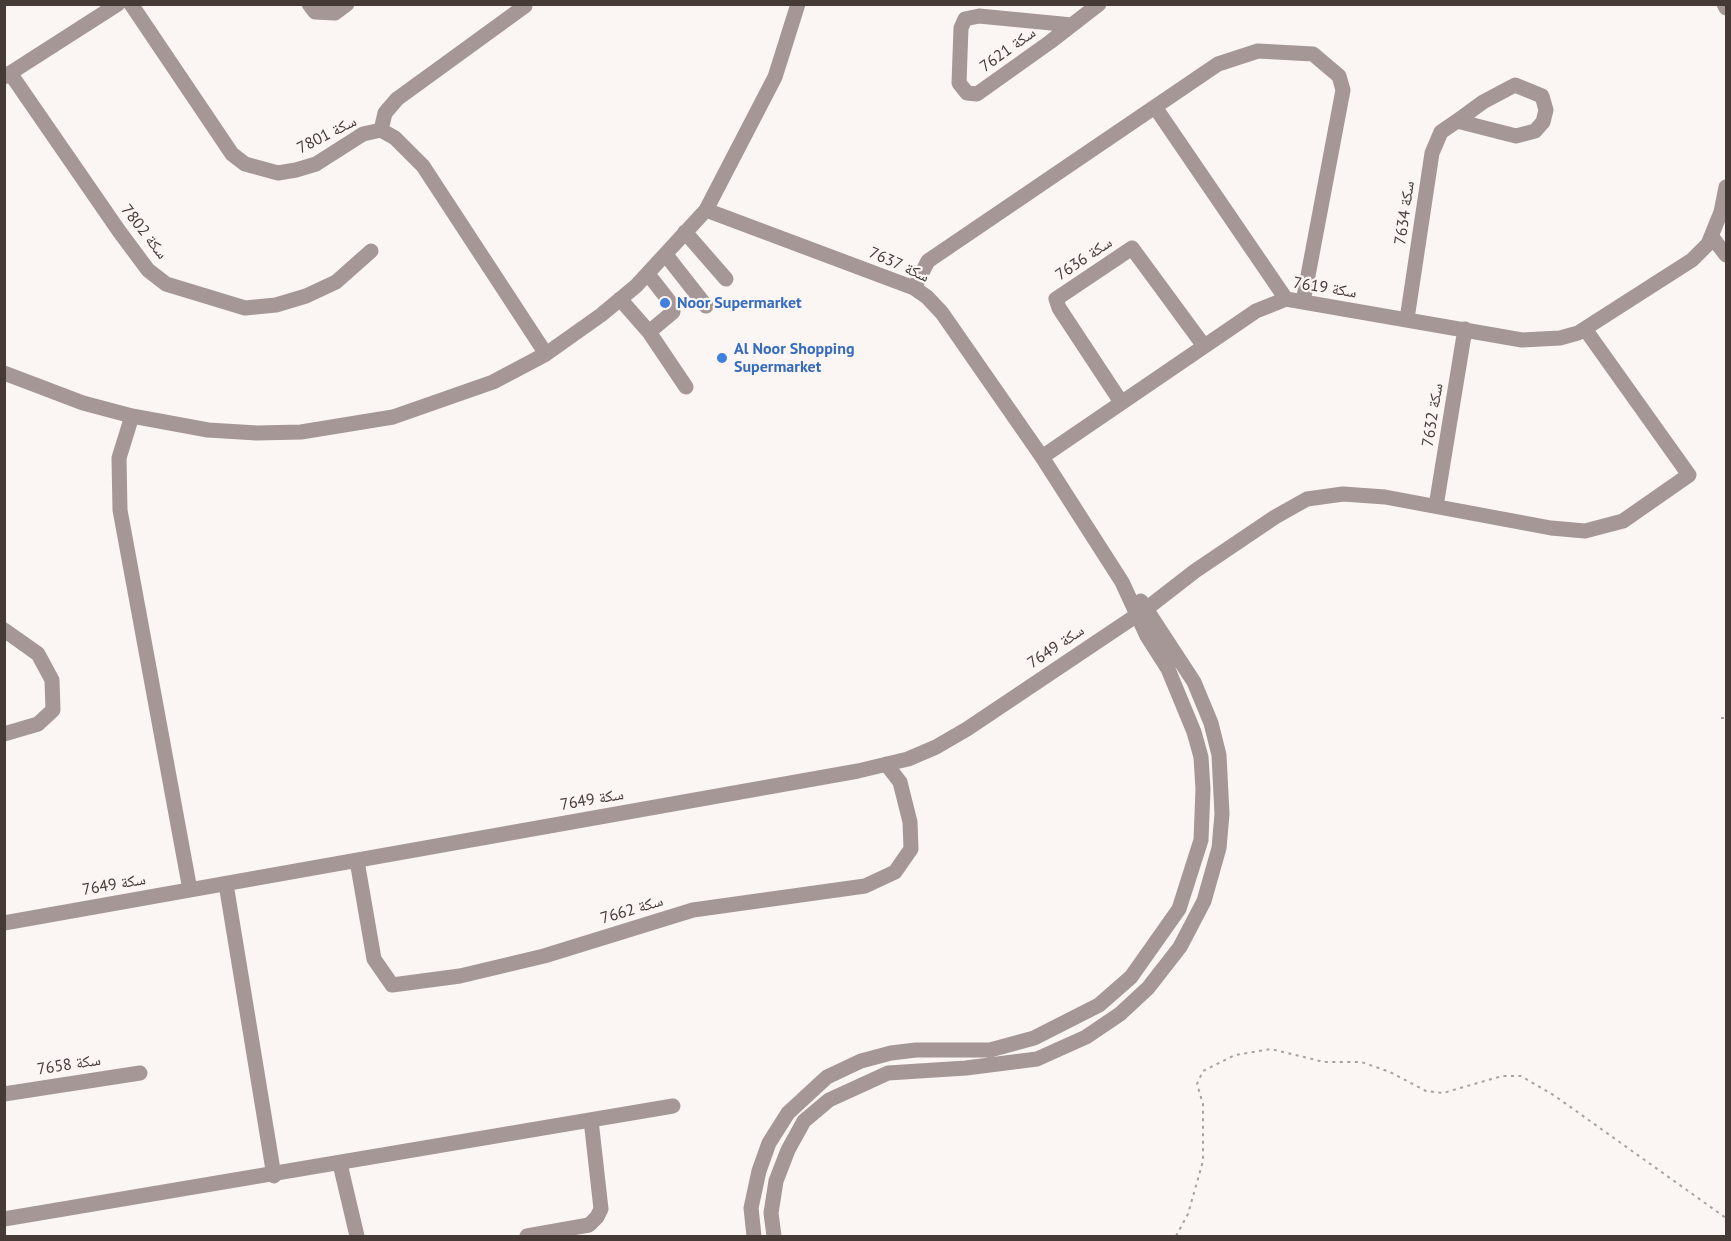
<!DOCTYPE html>
<html>
<head>
<meta charset="utf-8">
<style>
  body { margin:0 }
  #map { position:relative; width:1731px; height:1241px; overflow:hidden; background:#fbf5f3; font-family:"PT Sans",sans-serif }
  canvas { display:block }
  .frame { position:absolute; inset:0; border:6px solid #453a36; pointer-events:none }
</style>
</head>
<body>
<div id="map">
<canvas width="1731" height="1241"></canvas>
<div class="frame"></div>
</div>
<script>
const ctx = document.querySelector('canvas').getContext('2d');
ctx.lineJoin = 'round';
function poly(rows) {
  const path = new Path2D();
  for (const r of rows) {
    path.moveTo(r[0], r[1]);
    for (let i = 2; i < r.length; i += 2) path.lineTo(r[i], r[i + 1]);
  }
  return path;
}
function stroke(path, color, width, dash) {
  ctx.strokeStyle = color;
  ctx.lineWidth = width;
  ctx.lineCap = dash ? 'butt' : 'round';
  ctx.setLineDash(dash || []);
  ctx.stroke(path);
}
function drawText(font, color, halo, rows, align = 'center') {
  ctx.font = font + ' "PT Sans","Noto Naskh Arabic",sans-serif';
  ctx.lineWidth = 4.5;
  ctx.setLineDash([]);
  ctx.textBaseline = 'middle';
  ctx.strokeStyle = halo;
  ctx.fillStyle = color;
  for (const [text, x, y, turn = 0] of rows) {
    ctx.save();
    ctx.translate(x, y);
    ctx.rotate((+turn || 0) * Math.PI / 180);
    ctx.textAlign = isNaN(turn) ? turn : align;
    if (halo) ctx.strokeText(text, 0, 0);
    ctx.fillText(text, 0, 0);
    ctx.restore();
  }
}
stroke(poly([
  [1721,718,1726,718],
  [1176,1236,1188,1214,1203,1161,1203,1104,1197,1084,1203,1071,1235,1055,1271,1049,1324,1062,1361,1062,1390,1072,1426,1091,1443,1093,1502,1076,1521,1076,1555,1096,1726,1218]
]), '#a9a19e', 2, [3, 4.5]);
stroke(poly([
  [131,4,232,154,245,164,278,173,296,170,316,164,363,134,381,130,395,138,423,166,546,354],
  [309,4,315,12,335,13,347,4],
  [1724,4,1726,8],
  [1072,25,979,16,965,19,961,28,959,83,967,93,977,94,1050,42,1099,4],
  [10,73,119,231,148,270,166,284,245,308,276,305,306,296,336,282,371,251],
  [4,77,118,4],
  [1155,107,1286,299],
  [381,130,385,113,397,99,525,6],
  [706,210,914,288,927,297,942,313,1042,457,1122,582,1147,636,1168,669,1194,732,1201,757,1203,789,1201,840,1179,909,1131,977,1099,1005,1034,1038,990,1050,916,1050,891,1053,861,1061,827,1077,788,1113,769,1143,759,1171,751,1208,754,1236],
  [685,232,726,279],
  [1712,237,1726,255],
  [666,255,706,306],
  [648,274,673,306,673,312,649,332,686,387],
  [914,288,928,261,1218,64,1258,51,1313,54,1339,76,1343,90,1303,302],
  [620,299,649,332],
  [1407,319,1432,153,1441,132,1457,121,1483,102,1515,85,1542,96,1546,110,1543,122,1535,131,1516,136,1457,121],
  [4,373,83,403,132,416,208,430,257,433,301,432,393,417,493,382,546,354,601,315,636,286,706,210,775,77,798,4],
  [1121,402,1059,308,1056,299,1132,248,1204,346],
  [132,416,119,458,120,510,190,890],
  [1042,457,1256,311,1286,299,1522,340,1560,338,1578,333,1692,260,1708,244,1721,212,1726,187],
  [1436,506,1465,329],
  [4,630,38,654,52,680,53,710,38,724,4,734],
  [357,861,374,959,392,985,460,976,544,956,693,910,865,886,895,872,911,849,910,822,900,782,886,764],
  [226,884,274,1176],
  [4,923,858,771,908,759,936,747,967,729,1146,609,1195,571,1275,517,1307,499,1343,494,1385,497,1551,528,1585,531,1623,521,1689,475,1585,329],
  [4,1094,140,1073],
  [340,1164,357,1236],
  [4,1219,673,1106],
  [527,1236,589,1225,597,1217,601,1209,591,1120],
  [774,1236,771,1213,776,1181,788,1150,804,1121,829,1100,888,1073,966,1068,1037,1059,1086,1037,1120,1014,1148,988,1180,947,1204,901,1219,848,1222,814,1219,755,1211,723,1194,682,1141,601]
]), '#a49796', 15);
for (const [x, y, r, color] of [
  [665,303,6,"#3f7fe0"],
  [722,358,6,"#3f7fe0"]
]) {
  const dot = new Path2D();
  dot.arc(x, y, r, 0, 2 * Math.PI);
  ctx.fillStyle = color;
  ctx.fill(dot);
  stroke(dot, '#fbf5f3', 2);
}
drawText('16px', '#453a36', '#fbf5f3', [
  ["سكة 7621",1008,50,-36],
  ["سكة 7801",327,135,-27],
  ["سكة 7634",1405,213,-82],
  ["سكة 7802",144,232,52],
  ["سكة 7636",1084,259,-34],
  ["سكة 7637",899,265,24],
  ["سكة 7619",1325,288,9],
  ["سكة 7632",1433,415,-81],
  ["سكة 7649",1056,647,-34],
  ["سكة 7649",592,800,-10],
  ["سكة 7649",114,885,-10],
  ["سكة 7662",632,910,-17],
  ["سكة 7658",69,1065,-9]
]);
drawText('bold 16px', '#366cbe', '#fbf5f3', [
  ["Noor Supermarket",677,303],
  ["Al Noor Shopping",734,349],
  ["Supermarket",734,367]
], 'left');
</script>
</body>
</html>
